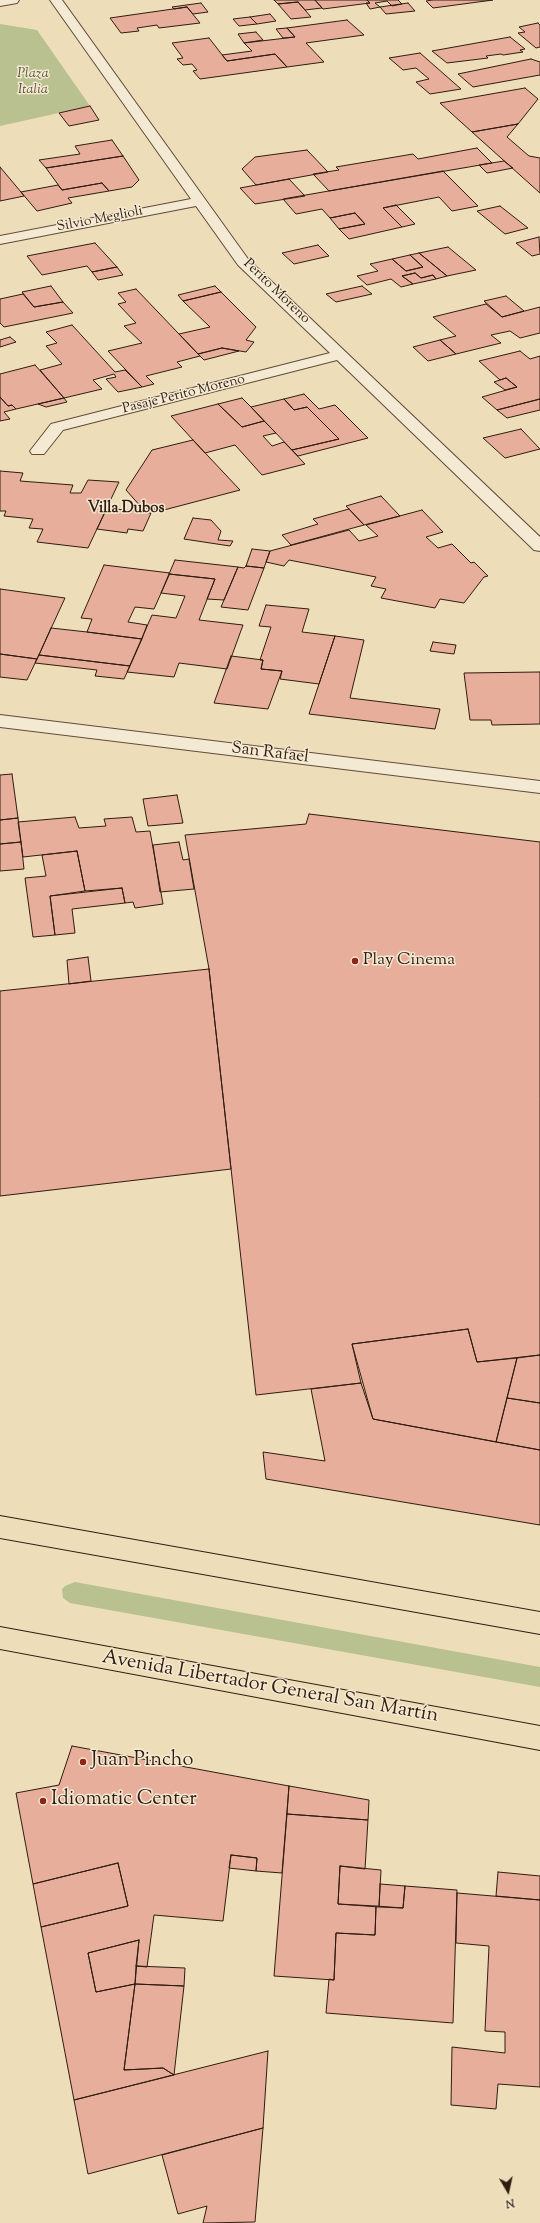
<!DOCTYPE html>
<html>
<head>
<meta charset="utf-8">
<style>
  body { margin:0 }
  #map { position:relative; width:540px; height:2223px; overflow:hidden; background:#eeddb9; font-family:"Sorts Mill Goudy",serif }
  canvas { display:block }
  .north { position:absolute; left:488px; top:2171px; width:40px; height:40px; -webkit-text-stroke:3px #f4e9d2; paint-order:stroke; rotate:171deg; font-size:11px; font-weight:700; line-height:16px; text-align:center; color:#301c0f }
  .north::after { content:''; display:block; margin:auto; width:14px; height:18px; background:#301c0f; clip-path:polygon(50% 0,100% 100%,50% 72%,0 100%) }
</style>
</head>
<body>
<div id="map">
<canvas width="540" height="2223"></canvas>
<div class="north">N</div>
</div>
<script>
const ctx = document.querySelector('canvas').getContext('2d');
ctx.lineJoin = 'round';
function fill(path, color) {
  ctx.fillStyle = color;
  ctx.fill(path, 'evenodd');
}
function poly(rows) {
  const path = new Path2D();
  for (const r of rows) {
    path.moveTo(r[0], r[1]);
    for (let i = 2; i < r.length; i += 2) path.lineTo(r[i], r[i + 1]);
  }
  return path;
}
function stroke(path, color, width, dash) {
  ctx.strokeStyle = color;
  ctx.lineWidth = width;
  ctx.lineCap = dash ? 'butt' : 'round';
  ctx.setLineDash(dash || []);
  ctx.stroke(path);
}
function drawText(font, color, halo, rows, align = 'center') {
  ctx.font = font + ' "Sorts Mill Goudy",serif';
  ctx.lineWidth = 3;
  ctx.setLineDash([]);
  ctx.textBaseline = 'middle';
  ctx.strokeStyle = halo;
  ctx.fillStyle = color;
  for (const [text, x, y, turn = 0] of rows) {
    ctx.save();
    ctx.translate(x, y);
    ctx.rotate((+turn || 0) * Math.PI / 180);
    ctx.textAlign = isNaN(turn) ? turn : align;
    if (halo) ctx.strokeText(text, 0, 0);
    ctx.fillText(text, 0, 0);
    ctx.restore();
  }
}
fill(poly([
  [0,24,37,30,90,106,0,126],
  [75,1582,540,1667,540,1687,70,1603,63,1598,62,1589,65,1586]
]), '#b8c18f');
const building = poly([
  [274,0,315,0,322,8,305,10,298,2,278,4,274,0],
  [315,0,367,0,370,3,323,9,315,0],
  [367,0,398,0,402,4,392,6,387,1,375,3,380,7,370,9,366,3,370,3,367,0],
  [432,0,493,0,433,8,426,1,432,0],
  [298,2,305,10,311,17,291,19,278,4,298,2],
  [201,3,208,12,193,14,187,7,174,9,172,7,201,3],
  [408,3,415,11,386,14,380,7,408,3],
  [187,7,200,23,159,28,157,25,137,28,139,31,121,33,110,18,187,7],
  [270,14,276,21,257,24,250,17,270,14],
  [250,17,257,24,239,26,233,19,250,17],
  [347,20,364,35,306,43,324,62,287,67,275,54,227,61,222,55,252,51,244,43,295,37,287,28,347,20],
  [538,23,540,25,540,47,536,48,518,33,525,32,519,27,538,23],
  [287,28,295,37,283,38,276,29,287,28],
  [256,32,263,40,244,43,238,34,256,32],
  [510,37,525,49,520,50,523,52,503,55,501,54,486,56,488,58,447,63,432,51,510,37],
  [209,38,227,61,275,54,287,67,200,79,193,71,197,70,192,64,183,65,177,59,183,58,172,43,209,38],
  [420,53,461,89,430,94,416,82,429,79,416,68,403,70,389,58,420,53],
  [531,59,540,62,540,75,473,87,458,74,531,59],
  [525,88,538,99,518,124,472,132,440,103,525,88],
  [90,106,99,120,69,126,59,113,90,106],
  [518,124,507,137,529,156,540,158,540,193,472,132,518,124],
  [112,140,123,156,46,168,39,160,80,154,75,146,112,140],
  [477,148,492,163,329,191,313,174,339,170,336,167,413,154,418,159,477,148],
  [307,150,328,172,256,185,242,169,255,157,307,150],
  [123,156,139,180,132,187,109,191,102,183,62,190,46,168,123,156],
  [504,161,513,168,487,173,479,165,504,161],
  [0,167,21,192,24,196,0,201,0,167],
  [443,171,478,206,452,211,439,197,383,208,402,227,349,239,339,229,365,224,355,213,330,218,322,209,296,214,283,199,443,171],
  [289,179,305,196,255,204,240,188,289,179],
  [102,183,109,191,68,198,72,203,37,211,21,192,58,185,62,190,102,183],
  [396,205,415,224,402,227,383,208,396,205],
  [500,206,528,228,505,234,477,211,500,206],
  [355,213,365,224,339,229,330,218,355,213],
  [539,237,540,254,532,256,516,243,539,237],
  [95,243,117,267,92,272,87,266,42,275,27,256,95,243],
  [318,245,329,256,294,264,282,253,318,245],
  [448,247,476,270,447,276,419,253,448,247],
  [419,253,447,276,436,279,433,275,421,278,415,273,402,276,413,284,401,287,391,279,367,285,357,276,378,271,370,264,392,259,406,271,423,267,410,255,419,253],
  [410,255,423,267,406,271,392,259,410,255],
  [117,267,123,275,98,280,92,272,117,267],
  [415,273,421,278,433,275,436,279,413,284,402,276,415,273],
  [51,286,63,302,34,307,22,292,51,286],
  [215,286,221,292,183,301,178,295,215,286],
  [362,286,372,294,336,302,326,294,362,286],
  [136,289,200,356,177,362,182,367,146,376,154,384,142,387,108,351,142,343,124,326,136,323,118,304,126,302,118,293,136,289],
  [221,292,256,327,246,340,254,342,246,352,222,348,198,354,179,334,210,327,183,301,221,292],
  [23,294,34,307,63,302,73,313,4,327,0,323,0,299,23,294],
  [506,296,524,311,502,317,484,301,506,296],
  [486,304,502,317,540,307,540,333,520,338,510,331,491,335,501,343,456,354,440,340,456,336,433,317,486,304],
  [72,325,115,372,125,370,142,387,118,392,106,379,116,377,114,374,93,380,102,389,64,398,40,370,62,364,46,346,57,343,46,332,72,325],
  [10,337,16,342,0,347,0,340,10,337],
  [440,340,456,354,428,361,413,347,440,340],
  [222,348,239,351,204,360,198,354,222,348],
  [520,351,530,359,540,356,540,399,497,410,482,397,517,387,506,378,500,380,479,361,520,351],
  [35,365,64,398,16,409,12,405,8,406,0,397,0,374,35,365],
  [506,378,517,387,505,390,494,382,506,378],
  [304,394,319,409,335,405,368,438,298,456,292,450,339,439,307,407,294,410,284,399,304,394],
  [0,397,8,406,12,405,16,409,4,412,10,419,0,421,0,397],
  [64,398,67,402,46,407,38,404,64,398],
  [242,398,251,407,264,421,242,427,218,404,242,398],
  [284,399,294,410,307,407,339,439,292,450,251,407,284,399],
  [540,399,540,410,507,418,497,410,540,399],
  [218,404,242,427,264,421,276,433,263,436,272,446,284,442,305,464,262,475,235,445,205,453,171,416,218,404],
  [521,429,540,449,505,458,483,438,521,429],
  [193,440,240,490,164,510,142,508,126,490,152,450,193,440],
  [0,471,23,473,20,481,73,485,70,493,81,493,88,480,119,482,88,548,37,542,43,529,29,528,33,519,4,516,6,511,0,511,0,471],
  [381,496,400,516,364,525,346,506,381,496],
  [107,508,151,513,143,531,128,529,127,533,97,529,107,508],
  [349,509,364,525,291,545,282,535,318,524,313,519,349,509],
  [422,510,443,532,426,537,438,548,452,544,471,563,474,562,488,576,484,577,464,603,440,599,435,608,381,598,386,589,371,586,376,577,289,560,284,566,266,562,270,551,349,530,359,541,378,536,366,525,422,510],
  [193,518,211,520,221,531,218,540,233,541,230,546,184,539,193,518],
  [252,549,270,551,264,568,246,566,252,549],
  [175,560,238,567,224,600,207,599,215,579,169,574,175,560],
  [104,565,170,573,154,609,135,607,128,622,147,625,142,639,87,632,92,619,81,618,104,565],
  [246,566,264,568,248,610,221,607,238,567,244,568,246,566],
  [169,574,215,579,199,620,243,625,227,669,179,663,174,677,127,672,152,615,176,618,185,596,161,593,169,574],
  [0,589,65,598,37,659,0,654,0,589],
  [266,605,309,609,302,632,335,636,319,684,280,679,282,671,261,669,263,660,260,660,271,627,259,626,266,605],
  [51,628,87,632,142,639,130,666,39,655,51,628],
  [335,636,364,640,350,698,440,709,435,729,309,714,335,636],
  [433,642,456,645,454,654,430,651,433,642],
  [0,654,37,659,27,680,0,677,0,654],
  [39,655,130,666,124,679,95,676,97,670,35,663,39,655],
  [231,656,263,660,261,669,282,671,268,709,214,703,231,656],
  [540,672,540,724,492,725,491,720,470,720,464,673,540,672],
  [12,774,18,818,0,820,0,775,12,774],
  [177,795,183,823,148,826,143,799,177,795],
  [309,814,540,842,540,1355,477,1362,468,1329,352,1344,361,1383,256,1395,209,969,185,835,306,824,309,814],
  [75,817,79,828,106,826,104,819,132,817,136,832,150,831,163,904,135,908,133,902,125,903,122,888,85,891,77,851,23,857,18,822,75,817],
  [18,818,21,842,0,844,0,820,18,818],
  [21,842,24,869,0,871,0,844,21,842],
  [179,842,183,860,189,859,194,889,160,892,153,845,179,842],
  [77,851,85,891,50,896,55,935,33,937,25,878,46,876,42,855,77,851],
  [122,888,125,903,72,909,75,933,55,935,50,896,122,888],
  [88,957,91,981,69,984,67,960,88,957],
  [209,969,231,1169,0,1196,0,991,209,969],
  [468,1329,477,1362,517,1358,496,1442,373,1419,352,1344,468,1329],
  [540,1355,540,1403,507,1398,517,1358,540,1355],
  [361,1383,373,1419,540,1450,540,1525,266,1479,263,1452,325,1461,311,1389,361,1383],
  [507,1398,540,1403,540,1450,496,1442,507,1398],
  [72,1746,289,1786,282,1873,256,1871,257,1858,231,1855,223,1921,154,1915,147,1967,136,1966,139,1940,88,1953,96,1992,135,1984,124,2070,163,2068,174,2075,74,2100,41,1927,128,1906,118,1863,33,1884,16,1793,59,1785,72,1746],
  [289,1786,369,1800,368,1820,287,1814,289,1786],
  [287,1814,368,1820,365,1869,340,1866,338,1904,376,1906,375,1935,336,1933,334,1980,274,1976,287,1814],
  [231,1855,257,1858,256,1871,229,1868,231,1855],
  [118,1863,128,1906,41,1927,33,1884,118,1863],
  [340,1866,381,1870,379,1907,338,1904,340,1866],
  [498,1872,540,1876,540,1900,496,1896,498,1872],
  [380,1884,405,1886,403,1908,379,1907,380,1884],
  [405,1886,457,1890,453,2023,326,2013,329,1979,334,1980,336,1933,375,1935,376,1906,403,1908,405,1886],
  [457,1893,540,1900,540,2087,498,2084,496,2109,451,2105,452,2047,505,2053,505,2032,485,2031,489,1946,456,1943,457,1893],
  [139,1940,135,1984,96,1992,88,1953,139,1940],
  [136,1966,185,1968,184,1986,135,1984,136,1966],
  [135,1984,184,1986,174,2075,163,2068,124,2070,135,1984],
  [268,2051,263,2128,88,2174,74,2100,268,2051],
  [263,2128,255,2222,203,2223,207,2206,178,2214,162,2155,263,2128]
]);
fill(building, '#e7ae9c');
stroke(building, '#301c0f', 1);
const street = poly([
  [0,0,19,0,17,3,0,6,0,0],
  [50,0,62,0,248,259,540,537,540,551,534,550,337,360,63,430,44,454,32,454,30,451,51,424,330,353,238,265,196,206,0,244,0,236,191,199,50,0],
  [0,715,540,781,540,793,0,727,0,715]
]);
const primary = poly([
  [0,1516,540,1612,540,1634,0,1538,0,1516],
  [0,1627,540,1726,540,1750,0,1649,0,1627]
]);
stroke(street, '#604c3a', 2);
stroke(primary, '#301c0f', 2);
fill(street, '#f4e9d2');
fill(primary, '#eeddb9');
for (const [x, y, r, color] of [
  [355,961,4,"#8f2418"],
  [83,1762,4,"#8f2418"],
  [43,1801,4,"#8f2418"]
]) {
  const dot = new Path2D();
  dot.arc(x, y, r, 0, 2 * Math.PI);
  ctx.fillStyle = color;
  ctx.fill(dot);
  stroke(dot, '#f4e9d2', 1.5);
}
drawText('italic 14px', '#594e35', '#f4e9d2', [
  ["Plaza",33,75],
  ["Italia",33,91]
]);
drawText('14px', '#301c0f', '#f4e9d2', [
  ["Silvio Meglioli",100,220,-11],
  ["Perito Moreno",276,292,44],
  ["Pasaje Perito Moreno",184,395,-14]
]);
drawText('bold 15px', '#301c0f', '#f4e9d2', [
  ["Villa Dubos",126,509]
]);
drawText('17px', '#301c0f', '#f4e9d2', [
  ["San Rafael",270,754,7]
]);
drawText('17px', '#301c0f', '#f4e9d2', [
  ["Play Cinema",363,961]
], 'left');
drawText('20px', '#301c0f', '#f4e9d2', [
  ["Avenida Libertador General San Martín",270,1688,10]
]);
drawText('20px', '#301c0f', '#f4e9d2', [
  ["Juan Pincho",91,1762],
  ["Idiomatic Center",51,1801]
], 'left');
</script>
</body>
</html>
